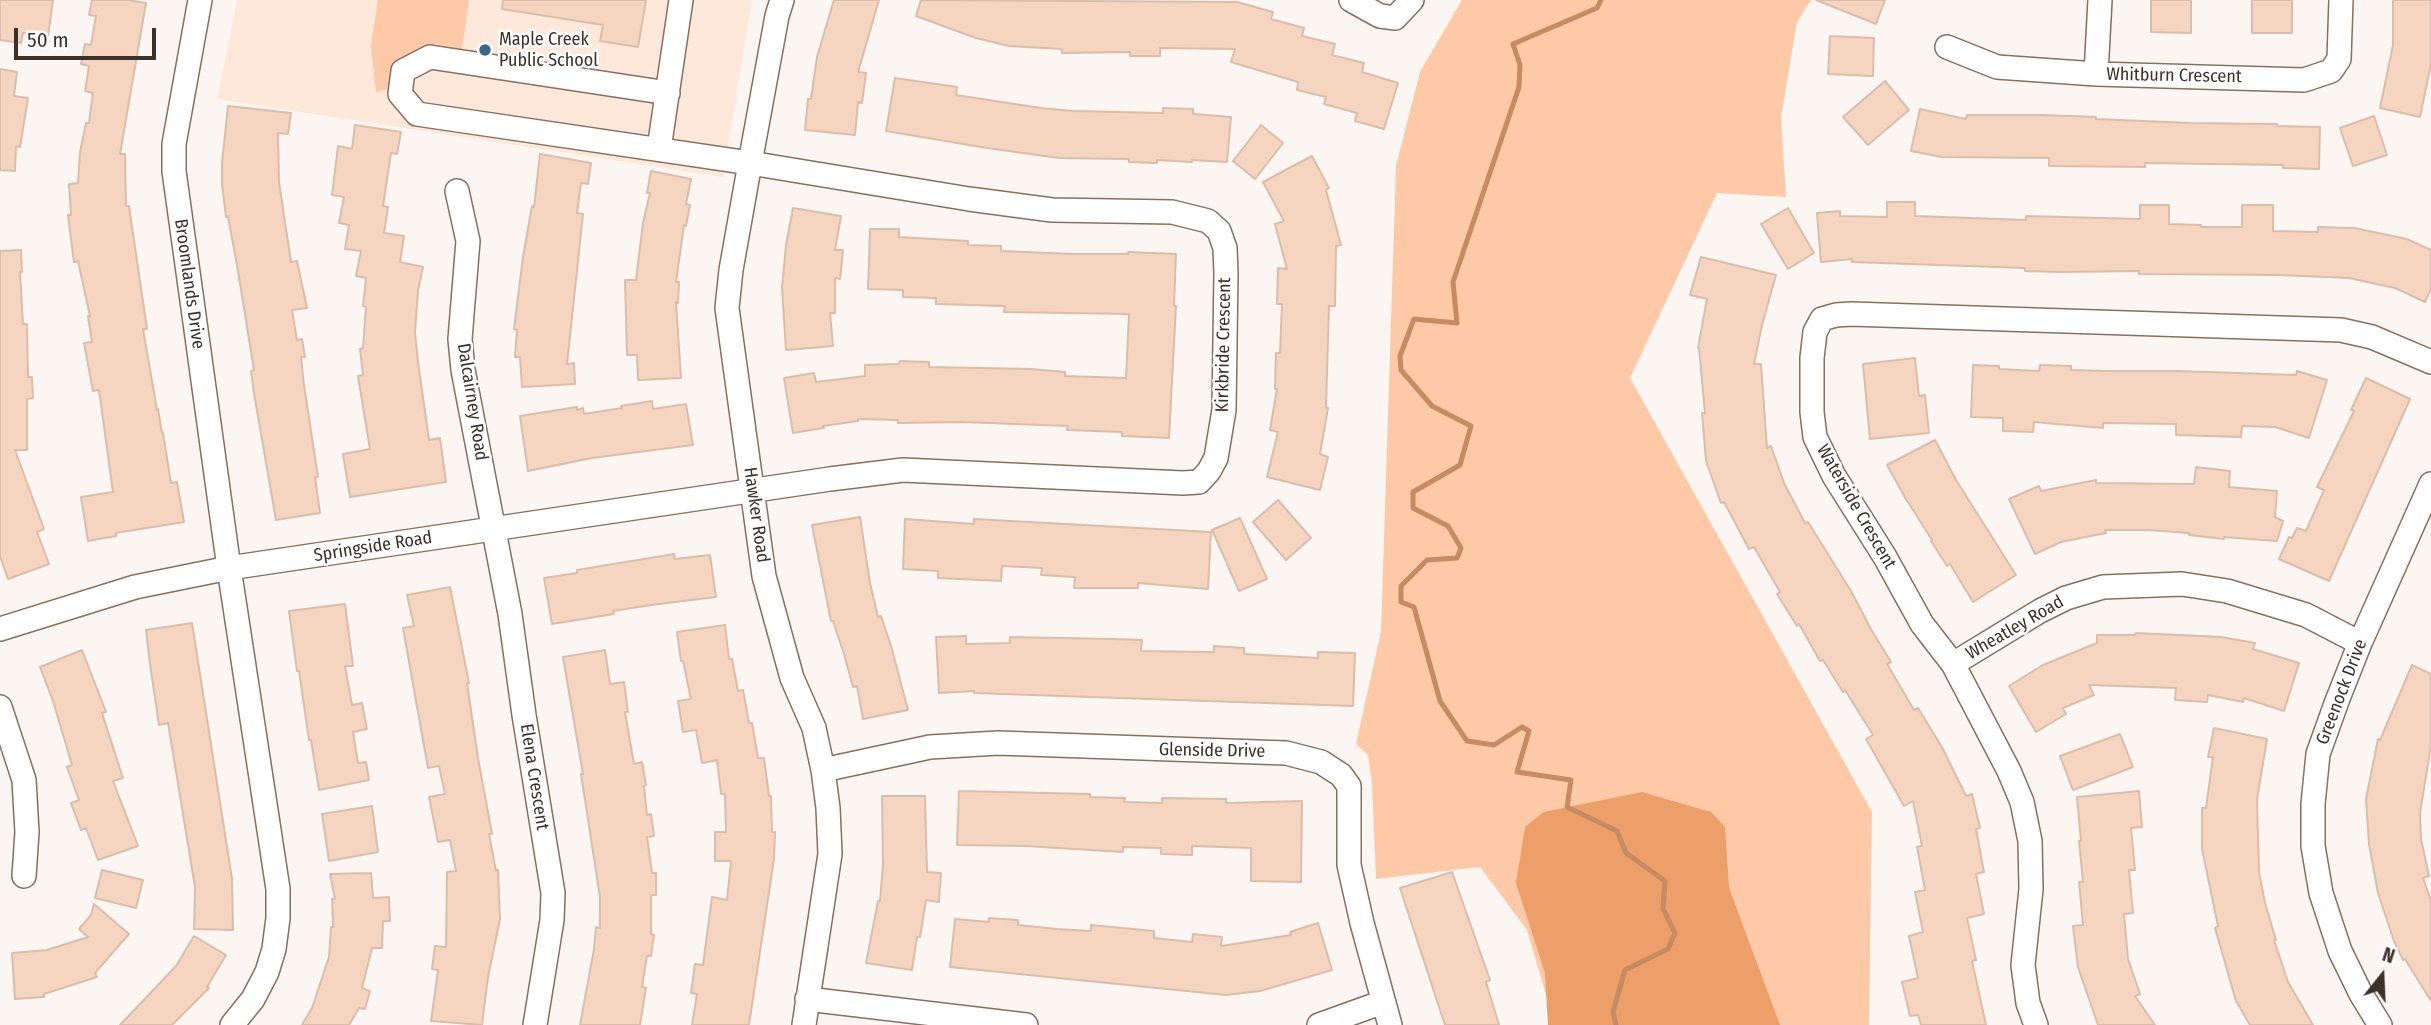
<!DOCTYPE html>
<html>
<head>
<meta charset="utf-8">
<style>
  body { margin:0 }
  #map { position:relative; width:2431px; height:1025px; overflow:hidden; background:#fcf6f2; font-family:"Fira Sans Condensed",sans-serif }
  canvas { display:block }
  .north { position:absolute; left:2347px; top:941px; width:70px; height:70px; -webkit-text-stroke:5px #fff; paint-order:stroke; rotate:18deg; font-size:19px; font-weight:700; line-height:28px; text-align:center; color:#3d322a }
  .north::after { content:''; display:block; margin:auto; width:24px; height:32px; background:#3d322a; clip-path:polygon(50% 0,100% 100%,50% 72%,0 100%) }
  .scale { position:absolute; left:14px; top:28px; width:142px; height:32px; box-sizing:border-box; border:4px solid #3d322a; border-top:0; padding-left:9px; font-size:21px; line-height:24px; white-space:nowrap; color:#3d322a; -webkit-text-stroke:5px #fff; paint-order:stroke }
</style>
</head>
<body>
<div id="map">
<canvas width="2431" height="1025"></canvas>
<div class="north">N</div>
<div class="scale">50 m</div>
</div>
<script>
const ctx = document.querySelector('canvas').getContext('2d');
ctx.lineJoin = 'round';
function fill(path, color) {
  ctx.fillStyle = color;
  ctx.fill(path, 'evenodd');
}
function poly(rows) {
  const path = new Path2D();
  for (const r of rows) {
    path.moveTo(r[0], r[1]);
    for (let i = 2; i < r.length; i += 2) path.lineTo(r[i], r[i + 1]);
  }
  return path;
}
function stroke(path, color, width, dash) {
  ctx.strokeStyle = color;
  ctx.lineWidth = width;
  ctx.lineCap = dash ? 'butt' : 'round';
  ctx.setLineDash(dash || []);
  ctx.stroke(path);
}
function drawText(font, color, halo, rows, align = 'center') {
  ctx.font = font + ' "Fira Sans Condensed",sans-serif';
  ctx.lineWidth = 5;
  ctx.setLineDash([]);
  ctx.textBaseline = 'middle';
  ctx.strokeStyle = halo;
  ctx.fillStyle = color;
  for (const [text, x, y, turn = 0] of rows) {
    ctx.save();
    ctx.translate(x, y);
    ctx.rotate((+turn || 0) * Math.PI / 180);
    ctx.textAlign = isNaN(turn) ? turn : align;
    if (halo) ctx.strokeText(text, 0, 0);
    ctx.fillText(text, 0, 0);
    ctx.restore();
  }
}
fill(poly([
  [237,0,752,0,723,177,217,99]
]), '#fee8da');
fill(poly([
  [378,0,469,0,462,49,436,44,422,48,407,58,393,88,376,92,371,46],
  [1462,0,1811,0,1797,22,1781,117,1786,197,1717,193,1630,378,1872,812,1869,1025,1555,1025,1527,930,1480,867,1376,879,1372,782,1368,755,1356,744,1381,632,1396,166,1420,72]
]), '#fec9a6');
fill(poly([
  [1642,792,1711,812,1725,827,1729,888,1780,1025,1548,1025,1545,973,1516,883,1525,827,1544,812]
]), '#ec9f69');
stroke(poly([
  [1601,0,1597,8,1513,44,1520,65,1519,87,1453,282,1457,323,1414,319,1400,356,1401,370,1432,406,1471,426,1460,465,1413,492,1413,508,1448,526,1461,548,1457,558,1427,560,1401,586,1401,602,1414,607,1440,701,1467,741,1494,745,1522,727,1529,731,1517,772,1571,780,1567,807,1617,831,1626,853,1665,881,1663,909,1675,933,1668,949,1625,970,1613,1012,1616,1025]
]), '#c58b62', 5);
const building = poly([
  [0,0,53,0,48,36,23,33,21,43,0,40,0,0],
  [92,0,128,0,146,3,120,154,125,154,126,206,129,206,132,227,147,329,143,329,157,410,158,409,162,433,163,433,171,483,177,482,184,522,116,533,116,536,88,541,81,497,113,492,99,390,93,391,84,343,92,342,88,316,90,316,78,261,74,262,68,215,71,215,69,184,78,183,80,152,86,123,89,123,93,93,85,91,89,66,81,64,85,44,91,45,96,16,89,15,92,0],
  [503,0,646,0,638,47,600,41,603,25,502,9,503,0],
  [834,0,879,0,858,72,866,73,862,103,858,102,855,135,805,130,808,99,811,99,817,57,834,0],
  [921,0,1237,2,1273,12,1271,19,1304,28,1302,36,1335,44,1332,55,1364,63,1362,72,1398,83,1384,129,1355,121,1357,113,1324,104,1326,97,1297,90,1298,82,1231,62,1235,49,1160,48,1160,56,1130,56,1130,52,1062,53,1062,49,1009,46,976,38,916,16,921,0],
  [1816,0,1885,0,1876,24,1816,0],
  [2151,0,2191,0,2191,33,2151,32,2151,0],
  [2252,0,2292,0,2292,33,2252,33,2252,0],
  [2393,0,2431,0,2431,64,2420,117,2380,108,2393,45,2393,0],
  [1830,36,1874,38,1873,76,1828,74,1830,36],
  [0,69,17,72,14,96,28,98,20,147,16,146,15,171,0,170,0,69],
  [895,78,957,87,956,95,1041,108,1072,111,1163,113,1163,108,1193,109,1193,114,1231,117,1227,162,1192,160,1192,162,1157,160,1157,163,1129,162,1129,159,1059,158,987,148,886,131,895,78],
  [1885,81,1909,110,1868,145,1843,117,1885,81],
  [228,106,291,113,288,134,278,133,279,182,291,262,297,261,307,308,292,310,297,340,302,339,305,357,301,357,304,385,318,477,315,477,320,513,276,520,254,393,251,371,254,370,238,271,228,216,226,217,222,184,222,163,228,106],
  [1920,109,1966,119,1967,115,2044,115,2096,117,2096,119,2191,123,2277,124,2277,126,2320,127,2319,169,2283,168,2283,165,2145,163,2145,167,2049,166,2049,158,1942,157,1911,151,1920,109],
  [2374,116,2387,155,2353,166,2340,128,2374,116],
  [355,125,401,132,397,154,391,153,383,206,388,207,384,233,404,236,400,262,423,267,418,291,415,332,418,362,429,440,440,438,446,482,350,497,343,454,370,449,358,376,363,375,360,349,363,348,366,307,363,306,366,278,356,276,361,251,345,249,349,225,339,223,344,197,332,195,338,146,352,149,355,125],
  [1261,125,1283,143,1255,179,1233,161,1261,125],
  [540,154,591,163,588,184,581,183,577,213,583,214,567,364,574,363,575,384,522,387,520,357,515,357,517,330,514,329,523,257,532,206,534,207,540,154],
  [1312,156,1329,188,1326,190,1341,245,1336,246,1335,306,1329,306,1326,407,1328,408,1320,454,1328,457,1320,490,1267,477,1278,432,1270,430,1277,389,1275,389,1276,353,1280,353,1282,304,1277,304,1278,268,1287,269,1275,224,1284,221,1263,182,1312,156],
  [651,171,691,179,686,204,690,205,686,226,684,225,676,282,679,282,678,303,676,302,681,378,638,380,637,355,627,355,625,280,636,280,643,223,650,193,647,193,651,171],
  [1887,202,1915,202,1915,216,2026,220,2026,216,2140,219,2140,205,2169,205,2169,224,2201,225,2201,227,2242,227,2242,205,2273,205,2273,231,2318,232,2318,227,2354,228,2407,239,2431,250,2431,289,2425,302,2395,288,2349,278,2278,275,2139,274,2139,271,2059,272,2025,271,2025,268,1852,262,1852,259,1821,262,1817,213,1840,211,1840,216,1887,217,1887,202],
  [793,208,841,216,835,250,843,250,840,279,835,278,835,313,830,313,833,346,786,350,782,288,786,245,793,208],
  [1788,208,1814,253,1788,269,1761,224,1788,208],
  [870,229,899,229,899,237,968,241,968,245,1001,246,1001,251,1074,254,1128,254,1128,252,1176,254,1174,305,1176,306,1169,438,1122,436,1122,432,1067,430,1068,426,962,422,898,423,898,420,858,419,858,421,823,426,824,428,793,433,784,378,814,373,816,382,865,376,865,365,899,364,900,361,929,362,929,367,1031,369,1065,372,1065,376,1126,378,1129,314,1004,312,1005,306,936,304,936,298,903,297,903,290,868,289,870,229],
  [21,250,22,272,20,272,23,324,27,324,28,377,32,377,33,398,27,399,27,450,15,450,44,529,37,532,49,564,8,579,0,556,0,251,21,250],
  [1701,257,1776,275,1762,325,1754,364,1761,364,1767,448,1771,446,1784,483,1805,523,1808,522,1851,591,1872,631,1891,662,1887,664,1914,710,1918,708,1943,749,1966,796,1972,794,1980,828,1976,829,1984,872,1976,874,1984,914,1967,918,1976,960,1972,961,1986,1025,1921,1025,1918,1015,1910,1016,1902,982,1918,978,1909,936,1923,932,1915,892,1925,890,1917,847,1922,846,1913,801,1904,806,1866,739,1873,735,1845,690,1843,692,1823,660,1820,661,1799,624,1797,626,1777,594,1780,592,1754,547,1749,549,1724,502,1721,503,1706,461,1702,413,1705,413,1699,348,1698,348,1707,299,1690,295,1701,257],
  [1915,358,1919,396,1925,395,1929,433,1870,439,1863,364,1915,358],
  [1973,365,1999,366,1999,369,2039,371,2040,365,2071,366,2071,370,2109,371,2178,371,2296,375,2297,371,2327,380,2309,438,2275,427,2242,426,2241,437,2176,435,2176,424,2103,423,2103,428,2034,422,2033,432,2003,431,2003,418,1971,417,1973,365],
  [2366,378,2410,399,2329,581,2279,559,2289,537,2292,538,2297,528,2306,531,2324,490,2317,487,2354,411,2351,410,2366,378],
  [652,401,653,409,686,404,693,445,592,458,528,471,520,416,577,407,577,410,583,408,584,414,622,408,621,406,652,401],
  [1935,440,1956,480,2016,575,1973,602,1950,564,1947,566,1931,541,1932,540,1906,499,1887,465,1935,440],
  [2196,467,2230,471,2229,487,2277,491,2275,517,2283,521,2277,541,2224,537,2224,539,2189,535,2189,533,2149,530,2105,530,2106,533,2061,542,2035,554,2009,499,2039,486,2041,491,2096,480,2096,483,2194,484,2196,467],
  [1278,500,1311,538,1286,560,1253,522,1278,500],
  [860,517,870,583,878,617,881,616,891,646,908,710,863,719,857,686,853,687,844,654,833,621,831,621,812,525,860,517],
  [1240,518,1267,579,1239,591,1212,530,1240,518],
  [905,519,974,524,974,519,1211,532,1208,589,1138,583,1138,588,1074,588,1075,577,1041,575,1042,568,1002,566,1001,581,938,578,938,571,903,569,905,519],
  [674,554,675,559,710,555,716,597,651,605,613,611,614,614,552,624,544,578,577,573,577,570,674,554],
  [450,587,469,683,467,683,478,758,492,834,489,834,496,871,498,870,500,919,488,977,482,1025,431,1021,438,970,432,969,435,946,446,947,447,872,456,871,450,840,438,842,429,797,445,794,439,766,428,768,403,628,414,626,407,595,450,587],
  [345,604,353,666,345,666,352,705,362,703,367,729,353,732,358,763,366,762,369,780,319,790,311,740,309,740,299,671,297,671,289,611,345,604],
  [192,623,232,879,233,930,194,929,195,887,173,753,168,723,159,725,150,664,146,630,192,623],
  [725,625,729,659,732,659,738,691,743,690,749,723,752,723,758,758,764,758,769,796,771,796,772,832,775,832,774,859,749,1025,692,1025,697,994,691,993,695,964,703,965,712,897,727,900,731,861,715,861,715,832,726,832,725,794,721,794,717,760,702,763,696,730,683,732,678,701,691,699,683,661,681,661,677,632,725,625],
  [2136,633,2221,637,2255,643,2253,649,2299,663,2284,711,2244,698,2243,702,2208,695,2207,702,2175,700,2176,688,2089,685,2094,695,2063,708,2066,714,2036,732,2009,686,2043,665,2097,643,2097,635,2135,635,2136,633],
  [966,636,966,644,1010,643,1010,637,1112,639,1142,640,1141,651,1214,652,1214,646,1244,648,1244,654,1318,658,1318,652,1355,653,1353,706,974,693,974,691,939,693,936,637,966,636],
  [82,650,106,712,102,713,123,778,113,781,138,846,98,860,86,828,81,830,71,803,79,800,67,767,72,765,53,701,40,667,82,650],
  [605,650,610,684,624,682,628,712,625,712,630,741,634,764,642,762,646,785,644,786,647,815,651,814,654,836,647,837,652,873,656,873,656,895,651,895,651,934,654,935,651,956,647,956,642,987,646,988,640,1025,580,1025,594,949,596,927,600,928,600,897,581,774,583,774,563,657,605,650],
  [2412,665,2431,674,2431,745,2420,813,2421,839,2429,876,2423,878,2431,901,2431,1001,2405,959,2403,960,2394,941,2378,893,2369,844,2366,799,2378,739,2380,740,2412,665],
  [2214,728,2267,739,2257,799,2259,872,2265,903,2276,940,2274,940,2288,982,2313,1025,2250,1025,2236,1001,2215,928,2218,926,2202,849,2202,808,2206,808,2213,757,2208,757,2214,728],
  [2120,734,2133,767,2073,790,2060,756,2120,734],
  [959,791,1090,794,1090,797,1125,798,1124,802,1162,803,1162,798,1226,799,1226,803,1302,801,1301,882,1251,881,1251,848,1192,846,1192,855,1161,854,1161,848,1123,847,1123,852,1026,846,957,845,959,791],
  [2139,791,2142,827,2131,828,2135,870,2129,870,2133,913,2124,914,2128,959,2140,994,2135,996,2155,1025,2098,1025,2078,967,2073,926,2083,925,2079,882,2083,882,2079,841,2081,841,2077,797,2139,791],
  [882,796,925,796,927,872,941,873,939,902,926,900,920,937,917,937,912,970,866,963,878,901,880,901,883,864,882,796],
  [372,806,378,852,329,861,322,814,372,806],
  [102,870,143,880,136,908,95,898,102,870],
  [1452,872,1490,980,1486,982,1499,1025,1445,1025,1400,888,1452,872],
  [371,873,373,898,389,897,390,921,383,921,382,948,372,948,362,988,370,991,365,1009,359,1008,349,1025,302,1025,312,1008,329,957,331,927,333,927,332,899,335,899,330,874,371,873],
  [94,904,129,934,95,973,97,977,44,994,44,997,15,999,12,953,47,950,88,937,79,929,91,915,94,904],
  [989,918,1018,920,1018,925,1057,929,1091,931,1091,925,1154,931,1154,938,1192,942,1193,934,1222,937,1221,946,1291,935,1290,932,1318,923,1332,970,1260,991,1226,995,950,967,955,919,989,922,989,918],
  [194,936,226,955,207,987,209,988,172,1025,120,1025,176,966,194,936]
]);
fill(building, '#f5d5bf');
stroke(building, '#dabeab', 2);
const minor = poly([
  [200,0,174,144,174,171,229,568,278,889,278,918,274,949,267,972,253,999,232,1025],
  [782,0,777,16,750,163,731,270,727,308,764,576,792,678,814,728,823,770,828,808,830,854,804,1025],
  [1351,0,1380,16,1395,18,1412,0],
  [1947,47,1997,67,2096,74,2304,80,2331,71,2339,59,2341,0],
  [2096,74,2100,0],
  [659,149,681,0],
  [457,191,468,241,460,339,463,370,510,614,524,715,553,893,552,920,535,1025],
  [0,629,135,587,229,568,830,479,903,470,1183,483,1199,482,1209,471,1216,458,1224,410,1226,273,1225,248,1219,231,1208,221,1172,212,1052,210,969,199,750,163,417,114,400,94,403,71,430,57,668,93],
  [1953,664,2040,611,2066,598,2103,587,2182,584,2227,591,2306,615,2360,643],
  [0,707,24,780,27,832,24,876],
  [823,770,930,747,998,743,1286,753,1321,762,1341,775,1349,786,1349,865,1362,923,1390,1025],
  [807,999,1026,1025],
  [1319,1025,1383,1002],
  [2036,1025,2028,1003,2023,965,2031,889,2030,841,2022,802,2009,771,1953,664,1922,624,1885,557,1834,476,1815,437,1812,412,1812,358,1815,332,1822,319,1836,315,1851,314,2341,330,2372,337,2431,362],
  [2380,1025,2361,994,2340,951,2321,893,2313,846,2313,804,2318,754,2337,701,2360,643,2431,484]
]);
stroke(minor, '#896f5e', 26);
stroke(minor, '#fff', 23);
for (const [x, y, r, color] of [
  [485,50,7,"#366a87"]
]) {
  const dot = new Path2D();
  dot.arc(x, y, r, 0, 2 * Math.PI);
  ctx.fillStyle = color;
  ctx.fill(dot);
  stroke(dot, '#fff', 2.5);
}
drawText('18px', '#3d322a', '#fff', [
  ["Maple Creek",499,40],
  ["Public School",499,61]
], 'left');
drawText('18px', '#3d322a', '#fff', [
  ["Whitburn Crescent",2174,76,1],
  ["Broomlands Drive",189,284,82],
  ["Kirkbride Crescent",1224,345,-89],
  ["Dalcairney Road",472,402,81],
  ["Waterside Crescent",1856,507,60],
  ["Hawker Road",756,515,82],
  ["Springside Road",373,547,-9],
  ["Wheatley Road",2015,628,-30],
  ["Greenock Drive",2342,692,-69],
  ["Glenside Drive",1212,751,1],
  ["Elena Crescent",534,777,81]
]);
</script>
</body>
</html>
